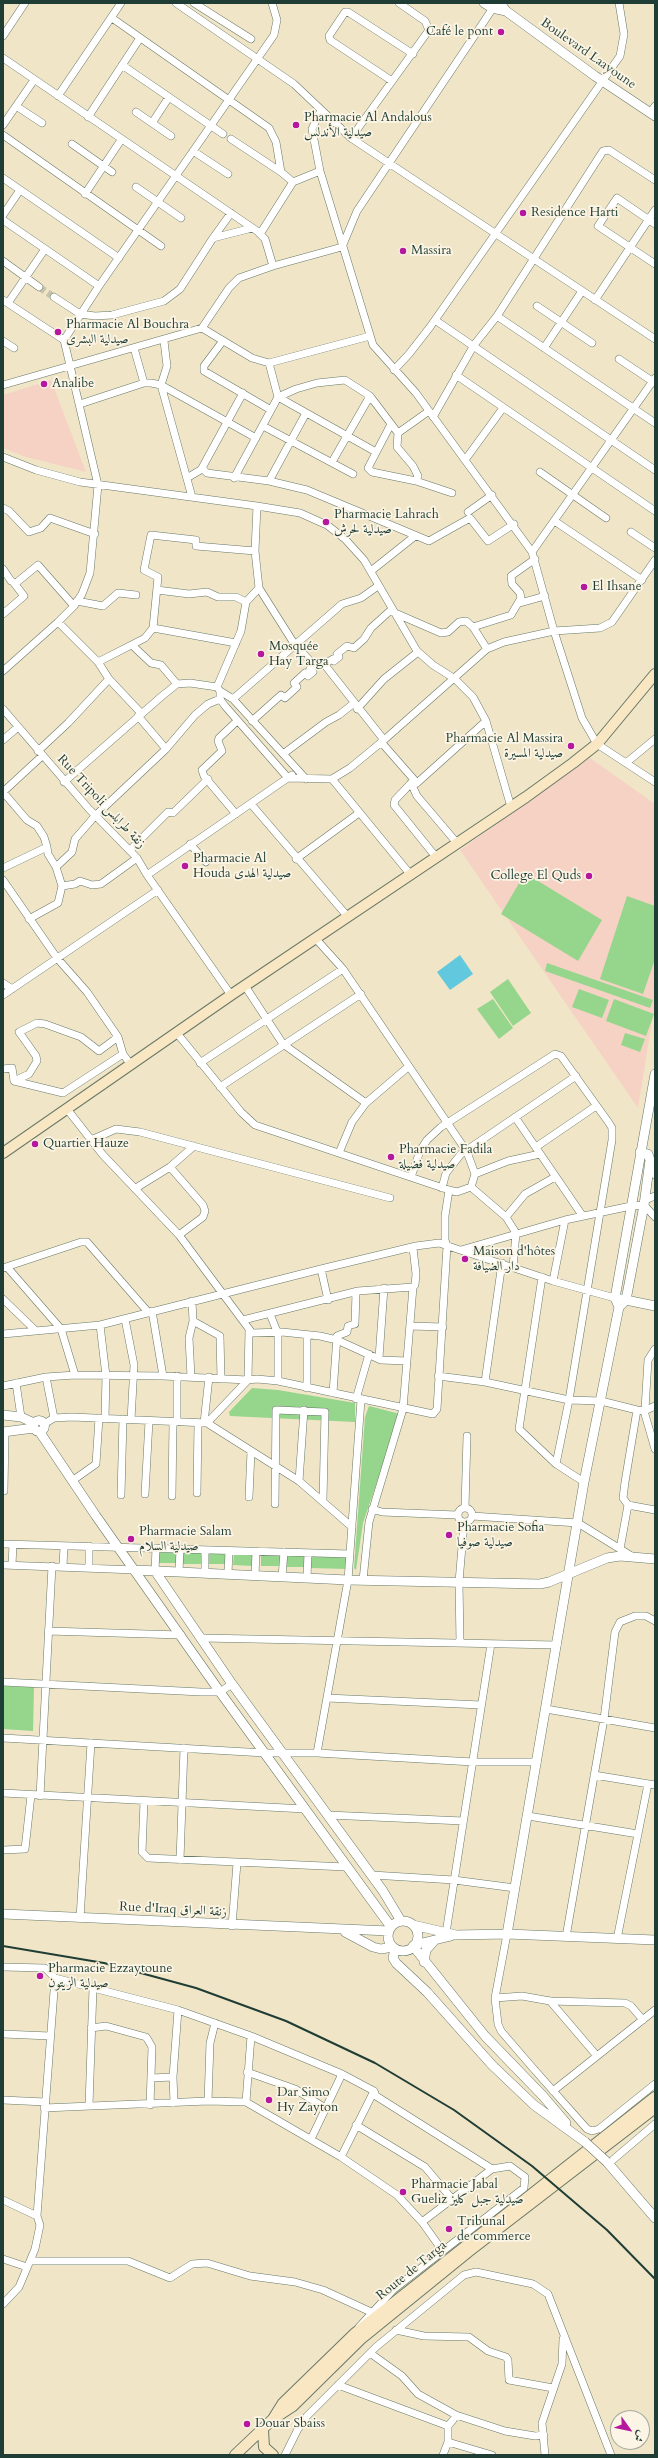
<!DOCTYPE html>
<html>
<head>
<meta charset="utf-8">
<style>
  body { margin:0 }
  #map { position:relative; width:658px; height:2458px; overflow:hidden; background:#f0e5c7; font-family:Cardo,Amiri,serif }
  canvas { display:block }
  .frame { position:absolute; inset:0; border:4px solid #1f3d34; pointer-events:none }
  .north { position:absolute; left:610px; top:2410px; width:40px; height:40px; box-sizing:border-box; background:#fcf5e5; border:1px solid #a4ab9e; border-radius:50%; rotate:123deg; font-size:11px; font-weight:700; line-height:16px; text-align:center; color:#1f3d34 }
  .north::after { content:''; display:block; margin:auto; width:14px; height:18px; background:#b5179e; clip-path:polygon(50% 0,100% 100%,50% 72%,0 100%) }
</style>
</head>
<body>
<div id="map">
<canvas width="658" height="2458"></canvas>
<div class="frame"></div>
<div class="north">ش</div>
</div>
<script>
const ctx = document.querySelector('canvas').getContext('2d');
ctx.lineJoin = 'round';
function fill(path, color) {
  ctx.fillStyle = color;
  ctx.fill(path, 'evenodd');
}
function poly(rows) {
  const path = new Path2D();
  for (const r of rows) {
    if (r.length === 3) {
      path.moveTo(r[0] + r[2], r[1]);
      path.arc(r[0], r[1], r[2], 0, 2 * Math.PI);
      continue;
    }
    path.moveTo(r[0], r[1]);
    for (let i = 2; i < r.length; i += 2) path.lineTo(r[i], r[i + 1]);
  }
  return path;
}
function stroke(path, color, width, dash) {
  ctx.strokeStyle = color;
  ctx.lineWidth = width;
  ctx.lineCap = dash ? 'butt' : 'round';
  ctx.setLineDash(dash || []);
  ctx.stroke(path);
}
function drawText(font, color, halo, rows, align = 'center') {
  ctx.font = font + ' Cardo,Amiri,serif';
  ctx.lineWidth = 3.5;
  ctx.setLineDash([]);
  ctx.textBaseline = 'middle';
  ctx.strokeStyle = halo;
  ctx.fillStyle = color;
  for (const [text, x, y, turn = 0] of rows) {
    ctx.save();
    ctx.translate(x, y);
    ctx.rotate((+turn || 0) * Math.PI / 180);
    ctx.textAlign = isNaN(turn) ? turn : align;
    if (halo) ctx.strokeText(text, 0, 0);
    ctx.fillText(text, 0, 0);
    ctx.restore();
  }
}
fill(poly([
  [51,380,86,472,26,457,3,448,3,395],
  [590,758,655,804,655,1003,638,1108,460,850]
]), '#f6d2c5');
fill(poly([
  [525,873,602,920,578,961,501,914],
  [627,896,655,906,655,959,643,994,600,979],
  [547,963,653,1000,650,1008,545,971],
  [508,979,531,1013,513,1026,490,992],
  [579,989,609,1000,602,1018,572,1007],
  [493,999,513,1028,499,1039,477,1009],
  [614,999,654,1014,646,1036,606,1021],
  [625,1033,645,1039,640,1052,621,1045],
  [252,1388,278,1390,355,1403,355,1422,230,1416,229,1412],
  [369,1406,400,1414,363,1523,356,1570,354,1568,365,1417],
  [158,1551,178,1552,177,1563,158,1563],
  [183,1552,203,1552,202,1564,183,1564],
  [207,1552,227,1553,227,1564,207,1564],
  [234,1553,254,1554,253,1566,233,1565],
  [261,1554,281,1555,280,1566,261,1566],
  [286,1555,306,1556,305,1567,285,1567],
  [309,1556,347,1557,347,1569,309,1568],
  [3,1686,34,1687,33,1731,3,1729]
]), '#96d68c');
fill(poly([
  [460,955,473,974,450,990,437,972]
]), '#61c8dd');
stroke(poly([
  [39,287,54,297]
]), '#c6c3aa', 7, [7, 3.5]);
const minor = poly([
  [176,3,294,84,351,138,655,339],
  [194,3,251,39],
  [112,18,269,128,276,142,281,172,293,182],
  [3,36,25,3],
  [3,58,257,231,265,239,273,266],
  [122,65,223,134],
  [392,81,330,40,329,36,345,12,348,12,413,54],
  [58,96,121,3],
  [16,106,42,123],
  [321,110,312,129,320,171,373,345,416,393,532,552,554,631,582,718,597,744,655,782],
  [136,112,171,136],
  [650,113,655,106],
  [88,117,140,38],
  [152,123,169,97],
  [3,125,34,80],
  [3,135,161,246],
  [351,138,429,30,425,21,399,3],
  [231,139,281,172],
  [72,144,112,172],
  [193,151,228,174],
  [3,178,119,258],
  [136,187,181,218],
  [85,194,121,140],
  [3,215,20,190],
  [3,220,99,286],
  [655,224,617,198,598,226,655,264],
  [260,234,293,182,320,171],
  [213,238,231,213],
  [3,261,39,287],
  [54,297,80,314,95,316,112,315,164,301,180,289,213,238,252,228],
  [3,300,64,340],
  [595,300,655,210],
  [8,303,45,249],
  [537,306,592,343],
  [497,316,655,423],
  [435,320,655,470],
  [202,328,252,358,269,363,370,336],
  [3,341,14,348],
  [164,341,167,366,161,385,192,497],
  [222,342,204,366,204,371,271,410,278,397,296,389,317,383,345,380,370,396,398,433,429,411],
  [134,348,144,383],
  [544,348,582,291],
  [619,359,655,383],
  [269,363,278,397,376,452],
  [394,370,409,354,430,327,620,56,624,34,619,3],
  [456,375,655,511],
  [3,385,202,328,229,288,239,278,273,266,342,247,357,211,495,5],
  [243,393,202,468,207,473,269,481,307,490,429,541,470,518,488,541,514,524],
  [80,404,144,383,151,383,161,385,256,438],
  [433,417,474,345,497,316,603,151,609,150,655,180],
  [391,424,368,468,372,472,416,481,418,476,413,466,397,447,398,433],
  [263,426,353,474],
  [3,457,36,470,80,482,257,506,300,513,327,525,345,539,364,560,417,651,433,665,455,679,473,697,486,721,511,807],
  [465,460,503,408],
  [332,462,370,396],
  [540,472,606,518],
  [187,478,202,469],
  [234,478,271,410],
  [269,481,306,413],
  [416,481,452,493],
  [3,508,9,511,29,532,41,528,50,518,95,534],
  [468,512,492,495],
  [556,522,642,580],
  [631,532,655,548],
  [532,552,655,378],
  [3,569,11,581,16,583,38,565,74,606],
  [371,571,415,536],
  [259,588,295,645,314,665,324,664,384,740],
  [157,590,189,594,207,592,218,597,236,597,246,602],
  [77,601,103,606,118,593,136,595],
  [520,603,545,596],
  [395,613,441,633,448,632,459,622,466,621,473,627,487,649],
  [3,614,24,596,14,583],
  [58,622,98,662,102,660,145,638,153,628,158,577,144,570,151,535,196,540,196,546,255,551],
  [473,627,511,615,521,598,520,593,512,584,511,576,535,559],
  [153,628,236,643],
  [132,645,151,663,161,665,177,684],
  [98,662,109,679,141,713],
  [324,664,333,659,334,661,339,657,337,654,347,646,354,648,364,639,371,628,392,609],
  [3,671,58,622,74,606,82,594,90,573,98,485,64,340,99,286,274,35,277,20,272,3],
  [217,687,241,631,246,602,259,588,255,551,257,506],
  [220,691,220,699,225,706,288,778,332,779,350,768,384,740,487,649,504,642,554,631,600,628,612,622,655,560],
  [233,699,342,604,361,598,378,586],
  [3,709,89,809,137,858,147,875,231,995],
  [357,709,384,679,418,652],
  [138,716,166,749],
  [252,721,281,695,285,698,297,687,294,683,305,673,308,676,313,672,310,669,314,665],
  [3,740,18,727],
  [381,742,417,783,486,721],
  [38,751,68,723,109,679],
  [283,754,326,722,339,715,354,703],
  [626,763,655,739],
  [332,779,410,874],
  [414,780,395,800,394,805,436,857],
  [64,782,162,696,177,684,190,683,217,687,220,691,233,699,306,779],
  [411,783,417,796,457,843],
  [3,792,42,756],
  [251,804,348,917],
  [236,814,204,776,202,770,222,751,218,741,219,738,237,721],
  [190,844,206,862],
  [47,847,48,854,56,867,72,852,75,839,95,816,166,749,195,715,208,704,220,699],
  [130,850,168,812,173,813,208,779],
  [296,859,359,813],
  [3,868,47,847,44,837,37,826,27,820,3,792],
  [147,875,292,775],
  [3,880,57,958,87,992,118,1037],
  [62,886,75,884,80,881,92,885,101,884,137,858],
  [29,919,58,903,62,886,56,867],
  [3,983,12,989],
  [245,986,283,1044,366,1103],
  [3,995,158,890],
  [176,1032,241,1112,255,1125,449,1190,457,1192,471,1187,475,1174,467,1152,343,969,316,939],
  [200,1063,343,969],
  [3,1069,12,1068,14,1081,63,1093,123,1054],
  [14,1081,29,1074,37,1061,36,1056,19,1032,37,1023,45,1024,81,1037,99,1051,118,1037,123,1054,131,1065],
  [220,1087,361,994],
  [67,1109,103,1155,179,1235,252,1333,282,1332,320,1336,337,1340,381,1360,407,1361],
  [515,1117,582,1215],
  [91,1140,116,1129,140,1132,390,1198],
  [536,1147,596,1106],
  [339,1153,352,1122,366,1103,408,1067],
  [650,1166,655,1175],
  [170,1167,203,1205,205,1211,203,1217,179,1235],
  [475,1174,508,1161,540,1154],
  [411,1177,420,1151,427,1140,441,1127,555,1054,561,1056,609,1123,612,1128,612,1140,569,1400,556,1464,584,1482],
  [471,1187,506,1217,516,1233,513,1267],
  [136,1188,170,1167,194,1146],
  [442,1188,446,1173,461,1154,576,1076],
  [645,1200,655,1196],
  [506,1217,525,1194,555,1177],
  [413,1248,416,1274,415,1285,413,1287],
  [461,1250,565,1220,631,1206,644,1205,655,1217],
  [7,1267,61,1329,75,1375],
  [3,1268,81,1242,87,1242,148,1312],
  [321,1269,328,1300],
  [542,1277,519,1429,556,1464],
  [553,1281,565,1220],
  [3,1299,35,1330],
  [152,1311,163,1376],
  [270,1314,278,1334,278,1381],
  [125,1319,134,1365,131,1420],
  [243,1320,358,1291,413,1287,403,1409,369,1522,363,1580],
  [193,1321,220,1336,221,1379],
  [100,1325,106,1376,105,1419],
  [411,1326,443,1327],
  [3,1334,100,1325,321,1269,416,1246,439,1243,553,1281,615,1298],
  [307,1335,307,1388],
  [379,1358,384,1288],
  [438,1376,485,1382,569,1400,601,1401,637,1410,644,1411,655,1406],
  [46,1377,54,1418],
  [191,1377,189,1338,193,1321,192,1301],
  [485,1382,502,1263],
  [16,1383,21,1417],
  [3,1386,46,1377,75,1375,163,1376,248,1380,257,1379,278,1381,433,1414,437,1409,447,1246,445,1240,445,1216,449,1190],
  [333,1393,337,1336,347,1332,348,1326,355,1324,356,1292],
  [356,1399,369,1354],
  [645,1409,648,1360,655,1349],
  [644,1411,655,1449],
  [177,1422,177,1376],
  [204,1423,209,1377],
  [207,1423,248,1380,249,1329],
  [44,1424,54,1418,72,1417,207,1423,299,1481,352,1527],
  [72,1481,96,1464,99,1418],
  [299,1481,304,1410],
  [4,1491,5,1432],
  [197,1493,198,1423],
  [145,1494,149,1421],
  [121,1495,123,1419],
  [172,1496,173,1422],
  [249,1497,251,1451],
  [275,1504,276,1410,325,1412,323,1500],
  [628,1505,655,1510],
  [465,1515,7],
  [465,1508,467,1436],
  [372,1509,382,1512,457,1515],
  [472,1516,578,1523,633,1557],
  [3,1544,350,1554],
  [89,1546,89,1567],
  [620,1549,628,1505,623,1498,625,1482,637,1410],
  [3,1565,136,1570],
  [12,1565,13,1544],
  [63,1566,64,1546],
  [155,1571,156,1548],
  [179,1572,180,1549],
  [205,1573,205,1550],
  [228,1574,229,1551],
  [255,1576,256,1551],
  [282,1577,284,1552],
  [307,1578,308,1553],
  [48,1631,181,1635],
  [201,1638,557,1645],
  [460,1643,459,1582,464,1523],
  [3,1682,201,1692,220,1692,232,1684],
  [327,1698,481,1705],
  [546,1709,655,1728],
  [3,1738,265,1753,317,1753,473,1762,537,1762],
  [317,1753,348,1580,361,1400],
  [594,1775,655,1785],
  [3,1793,305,1809],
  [40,1796,52,1566],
  [144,1801,142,1852,148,1858,346,1867],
  [328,1815,463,1821],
  [528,1816,638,1834],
  [3,1850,25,1849,31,1795],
  [180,1860,184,1748],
  [372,1875,454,1880,515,1888],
  [80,1918,91,1743],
  [232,1926,237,1863],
  [446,1933,491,1644],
  [507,1934,495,1998,498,2024,501,2031,532,2067,587,2129,592,2131,599,2129,655,2084],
  [566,1937,604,1719,615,1632,620,1622,635,1616,646,1616,655,1621],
  [617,1939,648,1784],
  [3,1967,45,1968,55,1978,178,2010,251,2036,342,2074,374,2091,376,2096,492,2169],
  [495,1998,522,1996,550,2001,625,2003,631,2006,643,2020],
  [550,2001,597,2056],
  [91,2028,106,2026,146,2037,148,2040,152,2047,150,2105],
  [3,2034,50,2036],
  [247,2072,295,2089,325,2108],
  [151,2078,173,2077],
  [553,2091,655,2010],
  [3,2100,45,2102],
  [208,2101,210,2043,215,2023],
  [246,2102,251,2036],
  [174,2103,173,2077,178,2010],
  [89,2106,93,1988],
  [44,2108,208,2101,246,2102,341,2157,397,2195,422,2222,442,2250],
  [356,2125,425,2167,452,2199],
  [311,2139,342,2074],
  [341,2157,374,2091],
  [608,2164,655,2124],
  [3,2200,37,2216],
  [3,2259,27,2267],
  [30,2261,128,2261,170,2278,192,2264,207,2263,250,2276,295,2282,323,2290,371,2312],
  [3,2304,19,2287,35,2249,40,2225,37,2216,55,1978],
  [359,2327,394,2289,524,2188,525,2177,510,2166,492,2169,422,2222],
  [396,2330,424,2336,469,2337,488,2351,506,2357,508,2360,509,2380,553,2388],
  [338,2385,448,2426,453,2420,456,2415,418,2394,402,2376,370,2353],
  [456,2415,505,2431,535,2436,544,2435],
  [448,2442,492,2455],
  [285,2455,298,2429,307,2416,376,2347,464,2275,476,2272,533,2284,548,2294,611,2455],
  [443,2455,448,2442,448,2426],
  [545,2455,542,2423,562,2364,563,2339]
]);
const tertiary = poly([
  [484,3,492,8,506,11],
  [500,3,506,11,595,76,655,116],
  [621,1299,655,1306],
  [619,1307,615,1298,655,1074],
  [3,1415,21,1417,34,1423],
  [39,1426,5.5],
  [39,1431,96,1516,220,1692,391,1927],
  [3,1432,34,1428],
  [136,1570,348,1580,540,1584,549,1582,607,1558,620,1556,655,1559],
  [155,1571,232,1684,383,1891,401,1921],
  [3,1914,389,1931],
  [403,1936,15],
  [413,1925,456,1935,507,1934,655,1940],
  [345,1932,373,1947,381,1949,393,1947],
  [507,1934,584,1482,619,1307,626,1300,644,1205,650,1160,648,1154,640,1152],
  [414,1945,451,1936],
  [413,1946,485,2036,543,2096,566,2123],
  [395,1949,393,1958,396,1963,427,1992,492,2065,534,2105,585,2142],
  [424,1962,426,1950,435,1940],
  [607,2162,655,2218]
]);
const secondary = poly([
  [3,1153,231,995,526,797,573,763,597,744,655,674],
  [273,2419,283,2403,354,2334,655,2097],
  [263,2430,264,2447,273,2455],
  [235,2455,273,2419,293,2406,362,2338,468,2252,655,2108]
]);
stroke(minor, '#687867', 8);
stroke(tertiary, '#687867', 10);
stroke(secondary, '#687867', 12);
stroke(minor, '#fff', 7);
stroke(tertiary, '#fff', 9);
stroke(secondary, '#f9e7c3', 10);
stroke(poly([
  [3,1946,104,1963,196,1988,286,2021,375,2063,454,2110,532,2166,607,2230,655,2279]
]), '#1f3d34', 2);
const tertiaryBridge = poly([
  [585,2142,607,2162]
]);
stroke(tertiaryBridge, '#687867', 10, []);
stroke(tertiaryBridge, '#fff', 9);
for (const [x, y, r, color] of [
  [501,32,4,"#b5179e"],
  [296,125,4,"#b5179e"],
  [523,213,4,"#b5179e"],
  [403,251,4,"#b5179e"],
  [58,332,4,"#b5179e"],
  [44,384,4,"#b5179e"],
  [326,522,4,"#b5179e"],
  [584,587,4,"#b5179e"],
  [261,654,4,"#b5179e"],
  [571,746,4,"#b5179e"],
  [185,866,4,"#b5179e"],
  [589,876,4,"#b5179e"],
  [35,1144,4,"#b5179e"],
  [391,1157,4,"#b5179e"],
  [465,1259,4,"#b5179e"],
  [449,1535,4,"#b5179e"],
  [131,1539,4,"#b5179e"],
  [40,1976,4,"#b5179e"],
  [269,2100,4,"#b5179e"],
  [403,2192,4,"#b5179e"],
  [449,2229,4,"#b5179e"],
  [247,2424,4,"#b5179e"]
]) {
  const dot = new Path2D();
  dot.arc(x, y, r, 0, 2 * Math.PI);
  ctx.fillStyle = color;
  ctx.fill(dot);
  stroke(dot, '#fcf5e5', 1.5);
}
drawText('13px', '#1f3d34', '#fcf5e5', [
  ["Café le pont",493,32,"right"],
  ["Pharmacie Al Andalous",304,118],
  ["صيدلية الأندلس",304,133],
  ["Residence Harti",531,213],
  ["Massira",411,251],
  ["Pharmacie Al Bouchra",66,325],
  ["صيدلية البشرى",66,340],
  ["Analibe",52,384],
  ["Pharmacie Lahrach",334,515],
  ["صيدلية لحرش",334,530],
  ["El Ihsane",592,587],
  ["Mosquée",269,647],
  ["Hay Targa",269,662],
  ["Pharmacie Al Massira",563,739,"right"],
  ["صيدلية المسيرة",563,754,"right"],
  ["Pharmacie Al",193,859],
  ["Houda صيدلية الهدى",193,874],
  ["College El Quds",581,876,"right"],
  ["Quartier Hauze",43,1144],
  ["Pharmacie Fadila",399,1150],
  ["صيدلية فضيلة",399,1165],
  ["Maison d'hôtes",473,1252],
  ["دار الضيافة",473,1267],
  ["Pharmacie Sofia",457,1528],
  ["صيدلية صوفيا",457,1543],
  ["Pharmacie Salam",139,1532],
  ["صيدلية السلام",139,1547],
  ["Pharmacie Ezzaytoune",48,1969],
  ["صيدلية الزيتون",48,1984],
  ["Dar Simo",277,2093],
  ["Hy Zayton",277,2108],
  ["Pharmacie Jabal",411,2185],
  ["Gueliz صيدلية جبل كليز",411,2200],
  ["Tribunal",457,2222],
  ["de commerce",457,2237],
  ["Douar Sbaiss",255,2424]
], 'left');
drawText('13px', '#1f3d34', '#fcf5e5', [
  ["Boulevard Laayoune",588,54,35],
  ["Rue Tripoli زنقة طرابلس",101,802,47],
  ["Rue d'Iraq زنقة العراق",173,1910,3],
  ["Route de Targa",412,2271,-39]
]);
</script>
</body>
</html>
